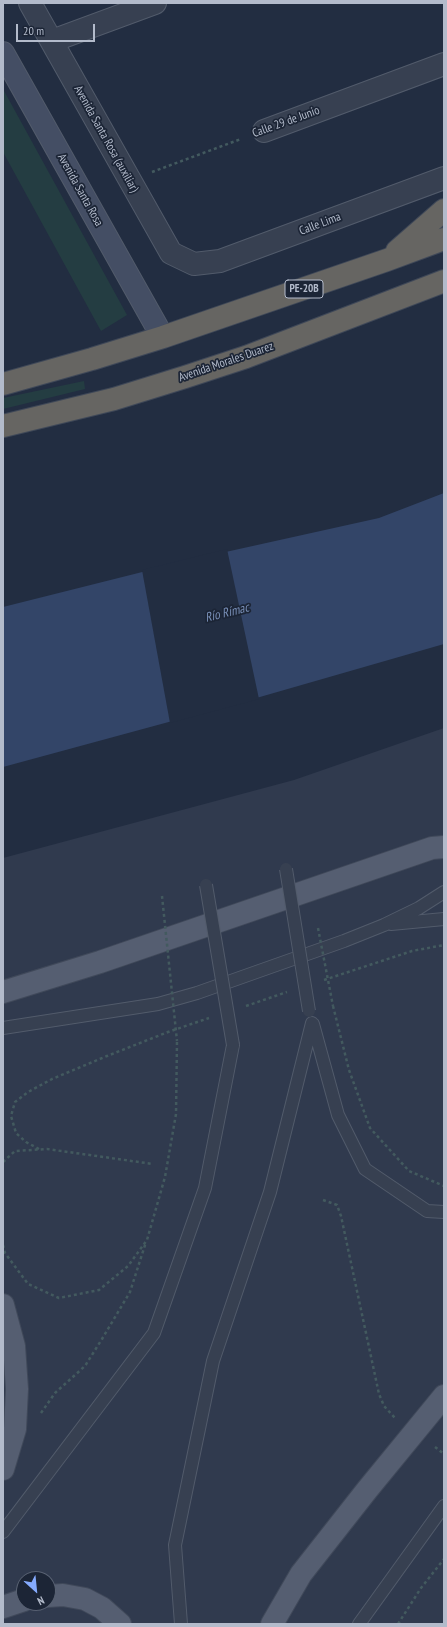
<!DOCTYPE html>
<html>
<head>
<meta charset="utf-8">
<style>
  body { margin:0 }
  #map { position:relative; width:447px; height:1627px; overflow:hidden; background:#222d41; font-family:"PT Sans Narrow",sans-serif }
  canvas { display:block }
  .frame { position:absolute; inset:0; border:4px solid #b3bbcb; pointer-events:none }
  .north { position:absolute; left:16px; top:1571px; width:40px; height:40px; box-sizing:border-box; background:#1c2536; border:1px solid #586172; border-radius:50%; rotate:153deg; font-size:11px; font-weight:700; line-height:16px; text-align:center; color:#b3bbcb }
  .north::after { content:''; display:block; margin:auto; width:14px; height:18px; background:#85abff; clip-path:polygon(50% 0,100% 100%,50% 72%,0 100%) }
  .scale { position:absolute; left:16px; top:24px; width:79px; height:18px; box-sizing:border-box; border:2px solid #b3bbcb; border-top:0; padding-left:5px; font-size:12px; line-height:14px; white-space:nowrap; color:#b3bbcb; -webkit-text-stroke:3px #1c2536; paint-order:stroke }
</style>
</head>
<body>
<div id="map">
<canvas width="447" height="1627"></canvas>
<div class="frame"></div>
<div class="north">N</div>
<div class="scale">20 m</div>
</div>
<script>
const ctx = document.querySelector('canvas').getContext('2d');
ctx.lineJoin = 'round';
function fill(path, color) {
  ctx.fillStyle = color;
  ctx.fill(path, 'evenodd');
}
function poly(rows) {
  const path = new Path2D();
  for (const r of rows) {
    path.moveTo(r[0], r[1]);
    for (let i = 2; i < r.length; i += 2) path.lineTo(r[i], r[i + 1]);
  }
  return path;
}
function stroke(path, color, width, dash) {
  ctx.strokeStyle = color;
  ctx.lineWidth = width;
  ctx.lineCap = dash ? 'butt' : 'round';
  ctx.setLineDash(dash || []);
  ctx.stroke(path);
}
function drawText(font, color, halo, rows, align = 'center') {
  ctx.font = font + ' "PT Sans Narrow",sans-serif';
  ctx.lineWidth = 3.5;
  ctx.setLineDash([]);
  ctx.textBaseline = 'middle';
  ctx.strokeStyle = halo;
  ctx.fillStyle = color;
  for (const [text, x, y, turn = 0] of rows) {
    ctx.save();
    ctx.translate(x, y);
    ctx.rotate((+turn || 0) * Math.PI / 180);
    ctx.textAlign = isNaN(turn) ? turn : align;
    if (halo) ctx.strokeText(text, 0, 0);
    ctx.fillText(text, 0, 0);
    ctx.restore();
  }
}
fill(poly([
  [444,728,444,1624,3,1624,3,858,294,780],
  [24,1579,48,1579,48,1603,24,1603]
]), '#303a4e');
fill(poly([
  [3,89,127,315,101,331,3,152],
  [84,381,85,389,3,409,3,398]
]), '#243d42');
fill(poly([
  [444,493,444,644,246,701,3,767,3,607,194,559,379,518]
]), '#334568');
fill(poly([
  [227,549,259,699,170,723,142,570]
]), '#222d41');
const service = poly([
  [391,924,444,919],
  [313,1024,338,1115,365,1169,427,1211,444,1212],
  [3,1028,158,1004,197,993,344,941,384,925,419,908,444,892],
  [3,1532,154,1333,205,1188,233,1045],
  [181,1624,175,1545,213,1361,270,1192,312,1023],
  [359,1624,444,1506]
]);
const minor = poly([
  [30,3,171,253,194,264,220,261,444,178],
  [52,41,155,3],
  [264,131,444,64]
]);
const secondary = poly([
  [3,53,157,327]
]);
const primary = poly([
  [3,992,100,962,432,848,444,847],
  [3,1305,14,1346,17,1389,15,1429,3,1469],
  [48,1596,63,1595,85,1599,102,1608,120,1624],
  [3,1607,24,1600],
  [272,1624,301,1574,367,1490,444,1396]
]);
const trunk = poly([
  [397,251,444,210],
  [3,384,92,359,163,337,387,260,444,239],
  [3,426,114,399,185,377,246,357,444,281]
]);
stroke(service, '#525b6b', 14);
stroke(minor, '#525b6b', 24);
stroke(secondary, '#525b6b', 24);
stroke(primary, '#40495a', 24);
stroke(trunk, '#3f4858', 24);
stroke(poly([
  [152,172,241,139],
  [324,980,412,951,444,945],
  [246,1006,287,992],
  [333,1006,349,1070,370,1128,409,1171,444,1186],
  [39,1149,26,1142,16,1133,11,1116,15,1102,28,1092,52,1079,107,1056,168,1032,209,1018],
  [3,1162,15,1151,47,1149,153,1164],
  [323,1200,337,1205,341,1216,379,1394,384,1406,395,1418],
  [3,1245,5,1253,28,1284,59,1298,99,1290,128,1266,147,1240,165,1177,176,1114,177,1041],
  [41,1413,55,1393,85,1366,102,1339,130,1292,146,1242],
  [435,1447,444,1454],
  [398,1624,421,1588,444,1559]
]), '#435a5f', 2.5, [3, 3]);
stroke(service, '#374051', 12);
stroke(minor, '#374051', 22);
stroke(secondary, '#444e64', 22);
stroke(primary, '#555e71', 22);
stroke(trunk, '#666562', 22);
const serviceBridge = poly([
  [286,869,309,1011],
  [206,885,233,1045]
]);
stroke(serviceBridge, '#525b6b', 14, []);
stroke(poly([
  [162,896,177,1041],
  [318,928,333,1006]
]), '#435a5f', 2.5, [3, 3]);
stroke(serviceBridge, '#374051', 12);
for (const [x, y, w] of [
  [304,289,38]
]) {
  const box = new Path2D();
  box.roundRect(x - w / 2, y - 9, w, 18, 3);
  ctx.fillStyle = '#1c2536';
  ctx.fill(box);
  stroke(box, '#b3bbcb', 1);
}
drawText('bold 11px', '#b3bbcb', null, [
  ["PE-20B",304,289]
]);
drawText('12px', '#b3bbcb', '#1c2536', [
  ["Calle 29 de Junio",286,122,-20],
  ["Avenida Santa Rosa (auxiliar)",106,139,61],
  ["Avenida Santa Rosa",80,190,61],
  ["Calle Lima",320,224,-21],
  ["Avenida Morales Duarez",226,362,-19]
]);
drawText('italic 13px', '#788eb6', '#1c2536', [
  ["Río Rímac",227,613,-14]
]);
</script>
</body>
</html>
